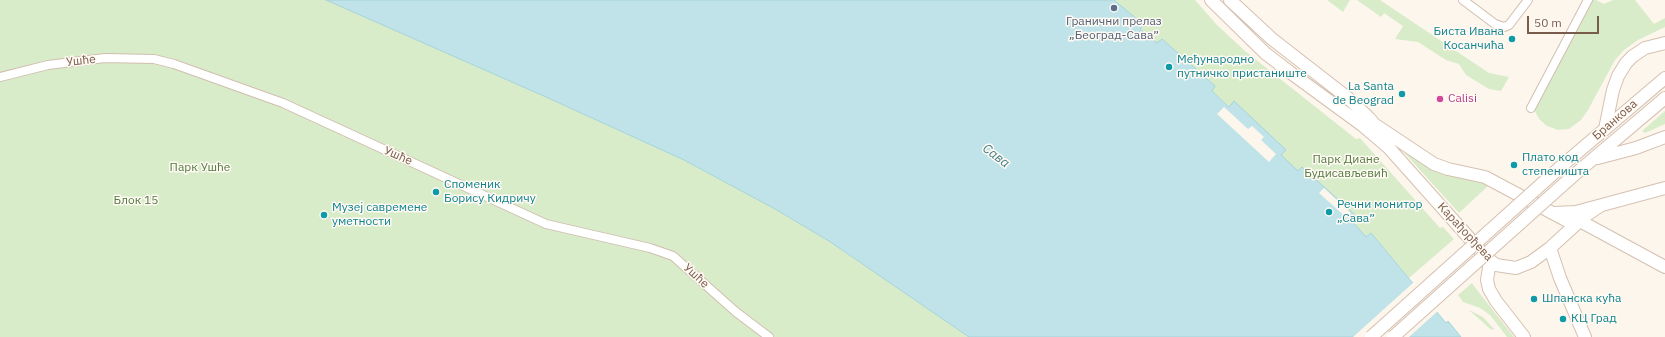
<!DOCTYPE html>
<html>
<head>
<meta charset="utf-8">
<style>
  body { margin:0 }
  #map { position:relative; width:1665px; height:337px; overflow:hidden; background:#fdf6ec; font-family:"IBM Plex Sans",sans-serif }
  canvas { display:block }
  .scale { position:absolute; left:1527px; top:16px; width:72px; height:18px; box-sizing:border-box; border:2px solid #7a5c4d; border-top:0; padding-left:5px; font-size:12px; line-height:14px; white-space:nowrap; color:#7a5c4d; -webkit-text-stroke:3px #fffaf3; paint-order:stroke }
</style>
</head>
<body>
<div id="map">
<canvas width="1665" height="337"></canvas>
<div class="scale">50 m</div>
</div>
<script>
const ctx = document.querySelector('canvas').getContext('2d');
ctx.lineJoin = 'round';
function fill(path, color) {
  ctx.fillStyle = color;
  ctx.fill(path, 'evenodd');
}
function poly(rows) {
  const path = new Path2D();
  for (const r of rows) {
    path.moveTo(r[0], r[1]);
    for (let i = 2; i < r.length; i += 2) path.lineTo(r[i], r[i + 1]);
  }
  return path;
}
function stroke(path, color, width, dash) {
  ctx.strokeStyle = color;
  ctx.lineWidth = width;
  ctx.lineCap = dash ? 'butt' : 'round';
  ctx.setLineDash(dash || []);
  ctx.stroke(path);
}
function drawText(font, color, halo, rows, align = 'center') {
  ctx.font = font + ' "IBM Plex Sans",sans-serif';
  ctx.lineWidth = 3;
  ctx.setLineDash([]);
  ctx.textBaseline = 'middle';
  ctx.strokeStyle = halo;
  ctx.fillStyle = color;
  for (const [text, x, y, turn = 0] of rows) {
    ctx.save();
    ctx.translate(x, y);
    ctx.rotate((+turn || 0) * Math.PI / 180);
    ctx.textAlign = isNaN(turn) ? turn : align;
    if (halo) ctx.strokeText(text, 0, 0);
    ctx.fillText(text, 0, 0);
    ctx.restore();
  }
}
fill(poly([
  [0,0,326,0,546,97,684,160,775,209,829,241,969,337,0,337],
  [1114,0,1195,0,1217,25,1245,51,1356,139,1360,138,1440,228,1443,227,1454,239,1409,278,1371,233,1366,237,1350,219,1355,215,1302,167,1298,172,1281,155,1285,150,1234,102,1230,107,1212,91,1215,86,1162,39,1158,44,1140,29,1144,25],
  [1327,0,1350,0,1343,12],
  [1357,0,1380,0,1489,73,1509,77,1501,91,1489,89,1466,75,1459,64,1446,60,1418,42,1395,39,1403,26,1384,13,1381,17],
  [1591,0,1596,0,1604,4,1613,0,1635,0,1654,24,1665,18,1665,27,1638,40,1624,50,1615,60,1588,110,1581,120,1569,129,1558,130,1547,126,1539,119,1534,109],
  [1665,111,1665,124,1645,133,1642,131],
  [1401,149,1442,174,1483,183,1489,185,1459,213],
  [1472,283,1477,290,1514,337,1507,337,1490,315,1480,308,1463,302,1458,295],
  [1469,310,1483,317,1494,329,1492,330,1489,328]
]), '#d8ecc9');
const water = poly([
  [326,0,1114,0,1144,25,1140,29,1157,43,1162,39,1215,86,1212,91,1229,107,1234,101,1286,150,1281,155,1298,171,1302,167,1355,215,1351,220,1366,237,1371,233,1446,323,1448,321,1461,337,969,337,829,241,775,209,684,160,546,97,326,0]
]);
fill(water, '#bfe3e8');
stroke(water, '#a5d3da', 1);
fill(poly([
  [1224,107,1248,129,1252,126,1264,137,1261,140,1276,154,1269,162,1217,114],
  [1324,188,1351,213,1347,218,1319,193],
  [1414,282,1439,310,1409,337,1353,337]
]), '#fdf6ec');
const street = poly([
  [1463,0,1495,24,1504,27,1509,25,1528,0],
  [0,77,48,65,105,58,154,59,174,64,283,103,546,224,650,248,673,256,736,312,769,337],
  [1531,108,1588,0]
]);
const secondary = poly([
  [1211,0,1265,53,1291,73,1362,125,1389,148,1487,258,1496,265,1516,268,1531,262,1550,248,1585,216,1600,206],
  [1230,0,1272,39,1348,98,1369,118,1381,132],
  [1377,126,1434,164,1448,169,1485,177,1575,225],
  [1605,129,1613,90,1618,76,1626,63,1633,56,1645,48,1665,43],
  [1598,158,1636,148,1665,137],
  [1565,163,1665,78],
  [1574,175,1665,98],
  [1554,213,1576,212,1665,188],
  [1580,221,1665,267],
  [1550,248,1560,278,1585,337],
  [1490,261,1487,280,1489,289,1496,301,1524,337]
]);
stroke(street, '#d1beb0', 10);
stroke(secondary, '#d6c0b0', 14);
stroke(street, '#fff', 8);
stroke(secondary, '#fff', 12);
const secondaryBridge = poly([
  [1371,337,1565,163],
  [1393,337,1574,175]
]);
stroke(secondaryBridge, '#d6c0b0', 14, []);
stroke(secondaryBridge, '#fff', 12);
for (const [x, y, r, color] of [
  [1114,8,4,"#5c6f8a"],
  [1512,39,4,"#0f9aa8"],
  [1169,67,4,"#0f9aa8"],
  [1402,94,4,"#0f9aa8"],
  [1440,99,4,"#d1479c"],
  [1514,165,4,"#0f9aa8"],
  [436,192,4,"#0f9aa8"],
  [1329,212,4,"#0f9aa8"],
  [324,215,4,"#0f9aa8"],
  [1534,299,4,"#0f9aa8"],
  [1563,319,4,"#0f9aa8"]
]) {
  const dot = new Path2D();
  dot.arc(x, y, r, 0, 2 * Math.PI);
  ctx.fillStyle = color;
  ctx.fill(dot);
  stroke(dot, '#fffaf3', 1.5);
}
drawText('12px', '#4e5e75', '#fffaf3', [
  ["Гранични прелаз",1114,22],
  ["„Београд-Сава”",1114,36]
]);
drawText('12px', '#0d838f', '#fffaf3', [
  ["Биста Ивана",1504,32,"right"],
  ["Косанчића",1504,46,"right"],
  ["Међународно",1177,60],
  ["путничко пристаниште",1177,74],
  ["La Santa",1394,87,"right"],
  ["de Beograd",1394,101,"right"],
  ["Плато код",1522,158],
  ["степеништа",1522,172],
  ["Споменик",444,185],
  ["Борису Кидричу",444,199],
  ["Речни монитор",1337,205],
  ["„Сава”",1337,219],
  ["Музеј савремене",332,208],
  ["уметности",332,222],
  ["Шпанска кућа",1542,299],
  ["КЦ Град",1571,319]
], 'left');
drawText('12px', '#7a5c4d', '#fffaf3', [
  ["Ушће",81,61,-6],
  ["Бранкова",1615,120,-41],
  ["Ушће",398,156,24],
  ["Карађорђева",1465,232,47],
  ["Ушће",696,276,43]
]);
drawText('12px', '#b23c85', '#fffaf3', [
  ["Calisi",1448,99]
], 'left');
drawText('12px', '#537a41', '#fffaf3', [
  ["Парк Диане",1346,160],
  ["Будисављевић",1346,174],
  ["Парк Ушће",200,168],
  ["Блок 15",136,201]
]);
drawText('italic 13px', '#437c86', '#fffaf3', [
  ["Сава",996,156,37]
]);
</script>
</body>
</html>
